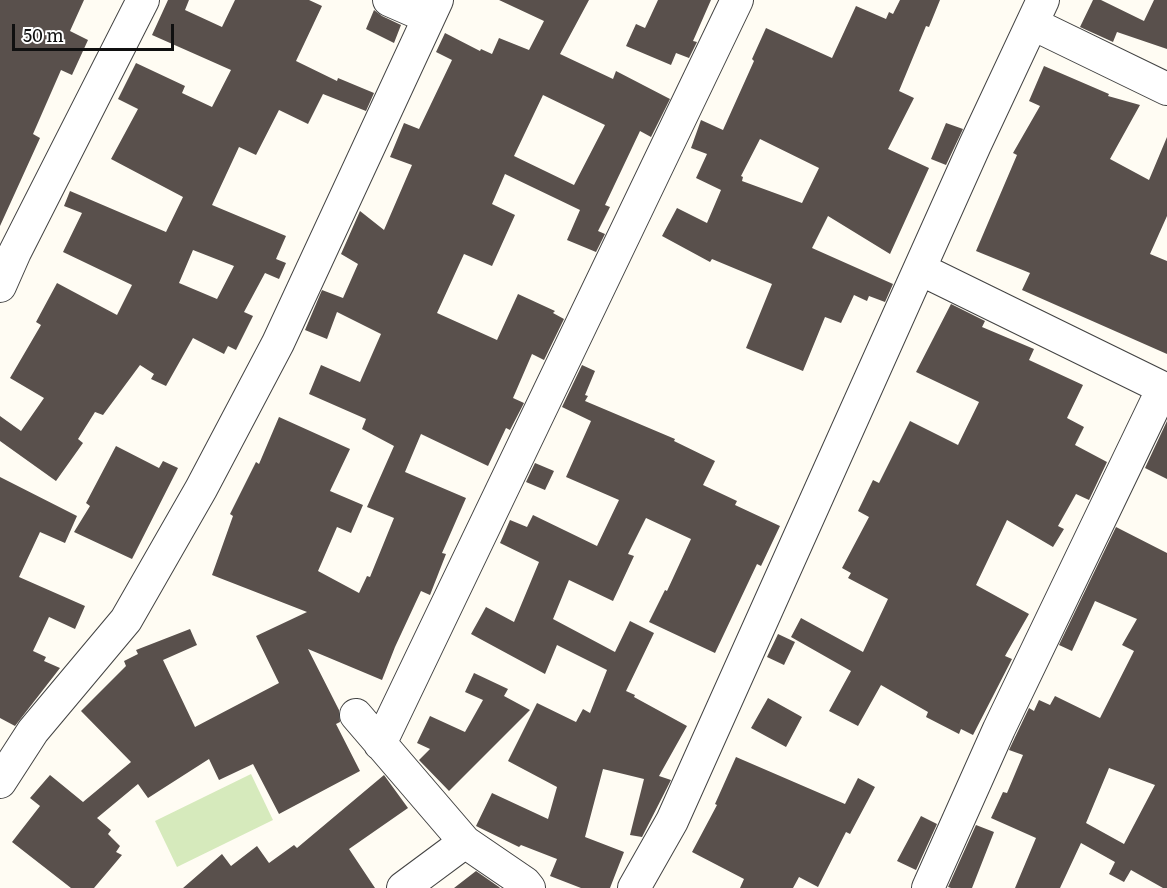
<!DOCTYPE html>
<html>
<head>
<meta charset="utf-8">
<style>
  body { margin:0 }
  #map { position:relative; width:1167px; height:888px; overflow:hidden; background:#fffcf3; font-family:Literata,serif }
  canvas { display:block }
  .scale { position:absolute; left:12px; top:24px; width:162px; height:27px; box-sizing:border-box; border:3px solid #101010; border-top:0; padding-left:8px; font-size:18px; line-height:21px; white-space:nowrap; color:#101010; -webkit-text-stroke:4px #fff; paint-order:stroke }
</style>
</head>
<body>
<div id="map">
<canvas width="1167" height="888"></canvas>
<div class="scale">50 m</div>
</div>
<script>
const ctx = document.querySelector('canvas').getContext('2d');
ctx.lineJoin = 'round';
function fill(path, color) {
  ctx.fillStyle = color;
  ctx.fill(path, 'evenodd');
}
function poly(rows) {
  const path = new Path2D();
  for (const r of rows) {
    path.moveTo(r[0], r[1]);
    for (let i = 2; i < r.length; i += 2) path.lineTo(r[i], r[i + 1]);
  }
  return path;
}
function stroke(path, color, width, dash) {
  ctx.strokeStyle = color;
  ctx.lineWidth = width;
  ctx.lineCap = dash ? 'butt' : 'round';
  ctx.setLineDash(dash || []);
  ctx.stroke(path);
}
fill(poly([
  [251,774,273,820,177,867,155,821]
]), '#d6eabc');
fill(poly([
  [0,0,84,0,70,31,88,40,72,75,61,70,33,134,40,138,0,226],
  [168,0,189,0,185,10,222,27,235,0,309,0,322,6,296,61,337,81,338,78,374,93,366,111,323,94,308,124,279,110,256,155,239,147,212,205,286,236,276,259,286,263,279,279,265,273,244,312,253,316,236,350,228,346,224,354,193,338,166,386,151,379,154,374,140,365,103,415,95,412,78,439,83,443,56,481,0,441,0,416,21,431,44,398,10,378,41,325,36,322,57,283,117,315,132,285,63,252,82,213,64,206,70,191,166,232,183,197,111,159,138,109,118,99,136,63,185,86,182,93,212,107,231,70,152,35],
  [193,250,234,266,217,299,179,283],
  [499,0,589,0,560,54,613,79,616,71,670,99,651,137,640,131,605,205,610,207,598,231,605,234,596,252,567,240,580,210,505,174,492,204,515,215,492,266,464,254,437,313,497,340,518,294,555,311,553,313,564,319,544,360,532,354,513,398,524,403,510,430,506,428,488,466,421,434,405,472,466,498,442,553,446,554,430,595,421,591,395,647,382,680,308,649,339,710,340,722,336,724,360,771,279,814,253,764,219,780,209,759,148,798,138,784,97,818,111,830,108,834,120,846,116,852,122,855,94,888,71,888,12,842,40,806,30,798,50,775,83,802,131,762,81,711,126,666,124,661,138,654,136,650,190,629,197,645,163,660,195,727,279,683,256,636,307,612,212,575,233,516,230,514,256,462,259,464,279,417,350,449,330,491,363,505,351,533,337,527,318,571,359,593,367,576,370,577,394,518,367,507,394,446,362,429,366,419,309,394,321,365,360,382,381,334,337,312,327,339,305,330,322,290,343,298,358,264,341,254,360,211,384,230,412,165,390,157,404,123,419,129,452,60,436,52,445,33,480,51,481,49,492,54,499,38,529,50,544,21],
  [543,95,605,125,574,185,514,156],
  [658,0,711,0,693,41,697,42,689,58,676,53,671,65,626,46,636,24,645,28],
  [900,0,940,0,929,27,926,26,899,91,914,98,888,149,929,168,890,254,828,216,812,248,893,284,885,302,869,296,867,301,854,295,841,323,825,317,803,371,746,348,772,284,712,259,710,262,662,236,677,208,707,223,721,190,696,178,707,154,691,148,701,120,723,130,754,61,752,59,766,28,832,58,856,6,886,19,889,12,893,14],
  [760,139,819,168,802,203,742,181,743,177,741,176],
  [1093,0,1101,0,1144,21,1154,0,1167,0,1167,49,1117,32,1113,42,1080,27],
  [374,10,382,16,401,25,394,43,366,29],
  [1044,66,1109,94,1108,96,1140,105,1110,159,1149,180,1167,137,1167,216,1150,254,1167,261,1167,354,1022,290,1030,273,976,251,1017,155,1013,153,1040,106,1029,101],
  [946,123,963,129,946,165,931,159],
  [951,304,985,321,982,327,1034,349,1029,360,1083,385,1067,418,1084,427,1075,445,1107,462,1089,500,1076,494,1058,526,1064,529,1053,547,1007,520,976,585,1029,614,1005,656,1012,659,973,735,961,729,959,734,926,717,928,712,881,685,858,726,829,711,851,671,791,637,801,618,863,652,888,599,848,578,851,573,842,568,869,517,858,511,873,480,879,483,910,421,958,445,979,402,916,372],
  [582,365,595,371,585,395,588,396,585,401,675,439,674,441,715,461,703,485,737,501,735,505,780,526,761,566,757,564,715,653,649,622,665,590,667,591,691,539,646,518,628,554,634,556,613,601,569,580,553,619,615,652,630,621,654,633,626,691,635,695,634,697,687,726,659,776,671,780,642,837,630,835,644,779,603,769,585,837,624,852,610,888,581,888,550,876,557,859,521,845,519,847,476,826,492,793,548,819,557,787,508,761,537,703,576,722,583,709,590,713,607,670,557,645,545,674,471,634,486,607,514,622,539,562,500,543,510,520,527,527,533,515,597,546,619,500,566,477,591,421,562,407],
  [1167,421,1167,479,1145,468],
  [116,446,159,468,163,461,178,468,132,559,74,532,90,506,86,503],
  [535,463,554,471,545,490,526,482],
  [0,477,77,516,65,543,40,532,19,577,85,606,75,629,49,617,33,651,46,657,44,661,60,668,15,726,0,718],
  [1116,527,1167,553,1167,888,1163,888,1131,870,1124,882,1109,874,1115,862,1081,843,1060,888,1015,888,1036,838,991,818,1003,792,1007,793,1023,755,1009,750,1029,708,1034,711,1039,700,1050,705,1055,696,1100,718,1134,651,1122,645,1137,619,1095,601,1072,651,1059,645],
  [1109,768,1155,785,1124,844,1086,823],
  [778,634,795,642,784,665,767,657],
  [474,673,508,689,504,696,530,710,449,791,419,760,430,749,417,743,430,716,465,732,483,700,465,692],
  [768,698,802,717,786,747,751,728],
  [736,757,845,804,858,778,875,787,850,834,846,832,818,887,799,877,793,888,740,888,744,879,692,852,717,805,715,804],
  [384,775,408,808,349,849,375,888,183,888,222,854,231,866,257,846,269,863,294,845,297,848],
  [921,816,937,824,916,870,897,861],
  [976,825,994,832,972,888,951,888,948,887],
  [476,871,499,887,500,888,454,888]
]), '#59504c');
const minor = poly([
  [389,0,428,17],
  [1033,24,1167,89],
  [920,269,1167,390],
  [0,286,15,252,143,0],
  [356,715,465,842,525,883,529,888],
  [380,744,737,0],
  [0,782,33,731,126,620,201,489,278,343,437,0],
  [403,888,465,842],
  [634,888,672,821,975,145,1043,0],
  [928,888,999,729,1163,388]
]);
stroke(minor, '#434343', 34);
stroke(minor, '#fff', 32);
</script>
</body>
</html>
